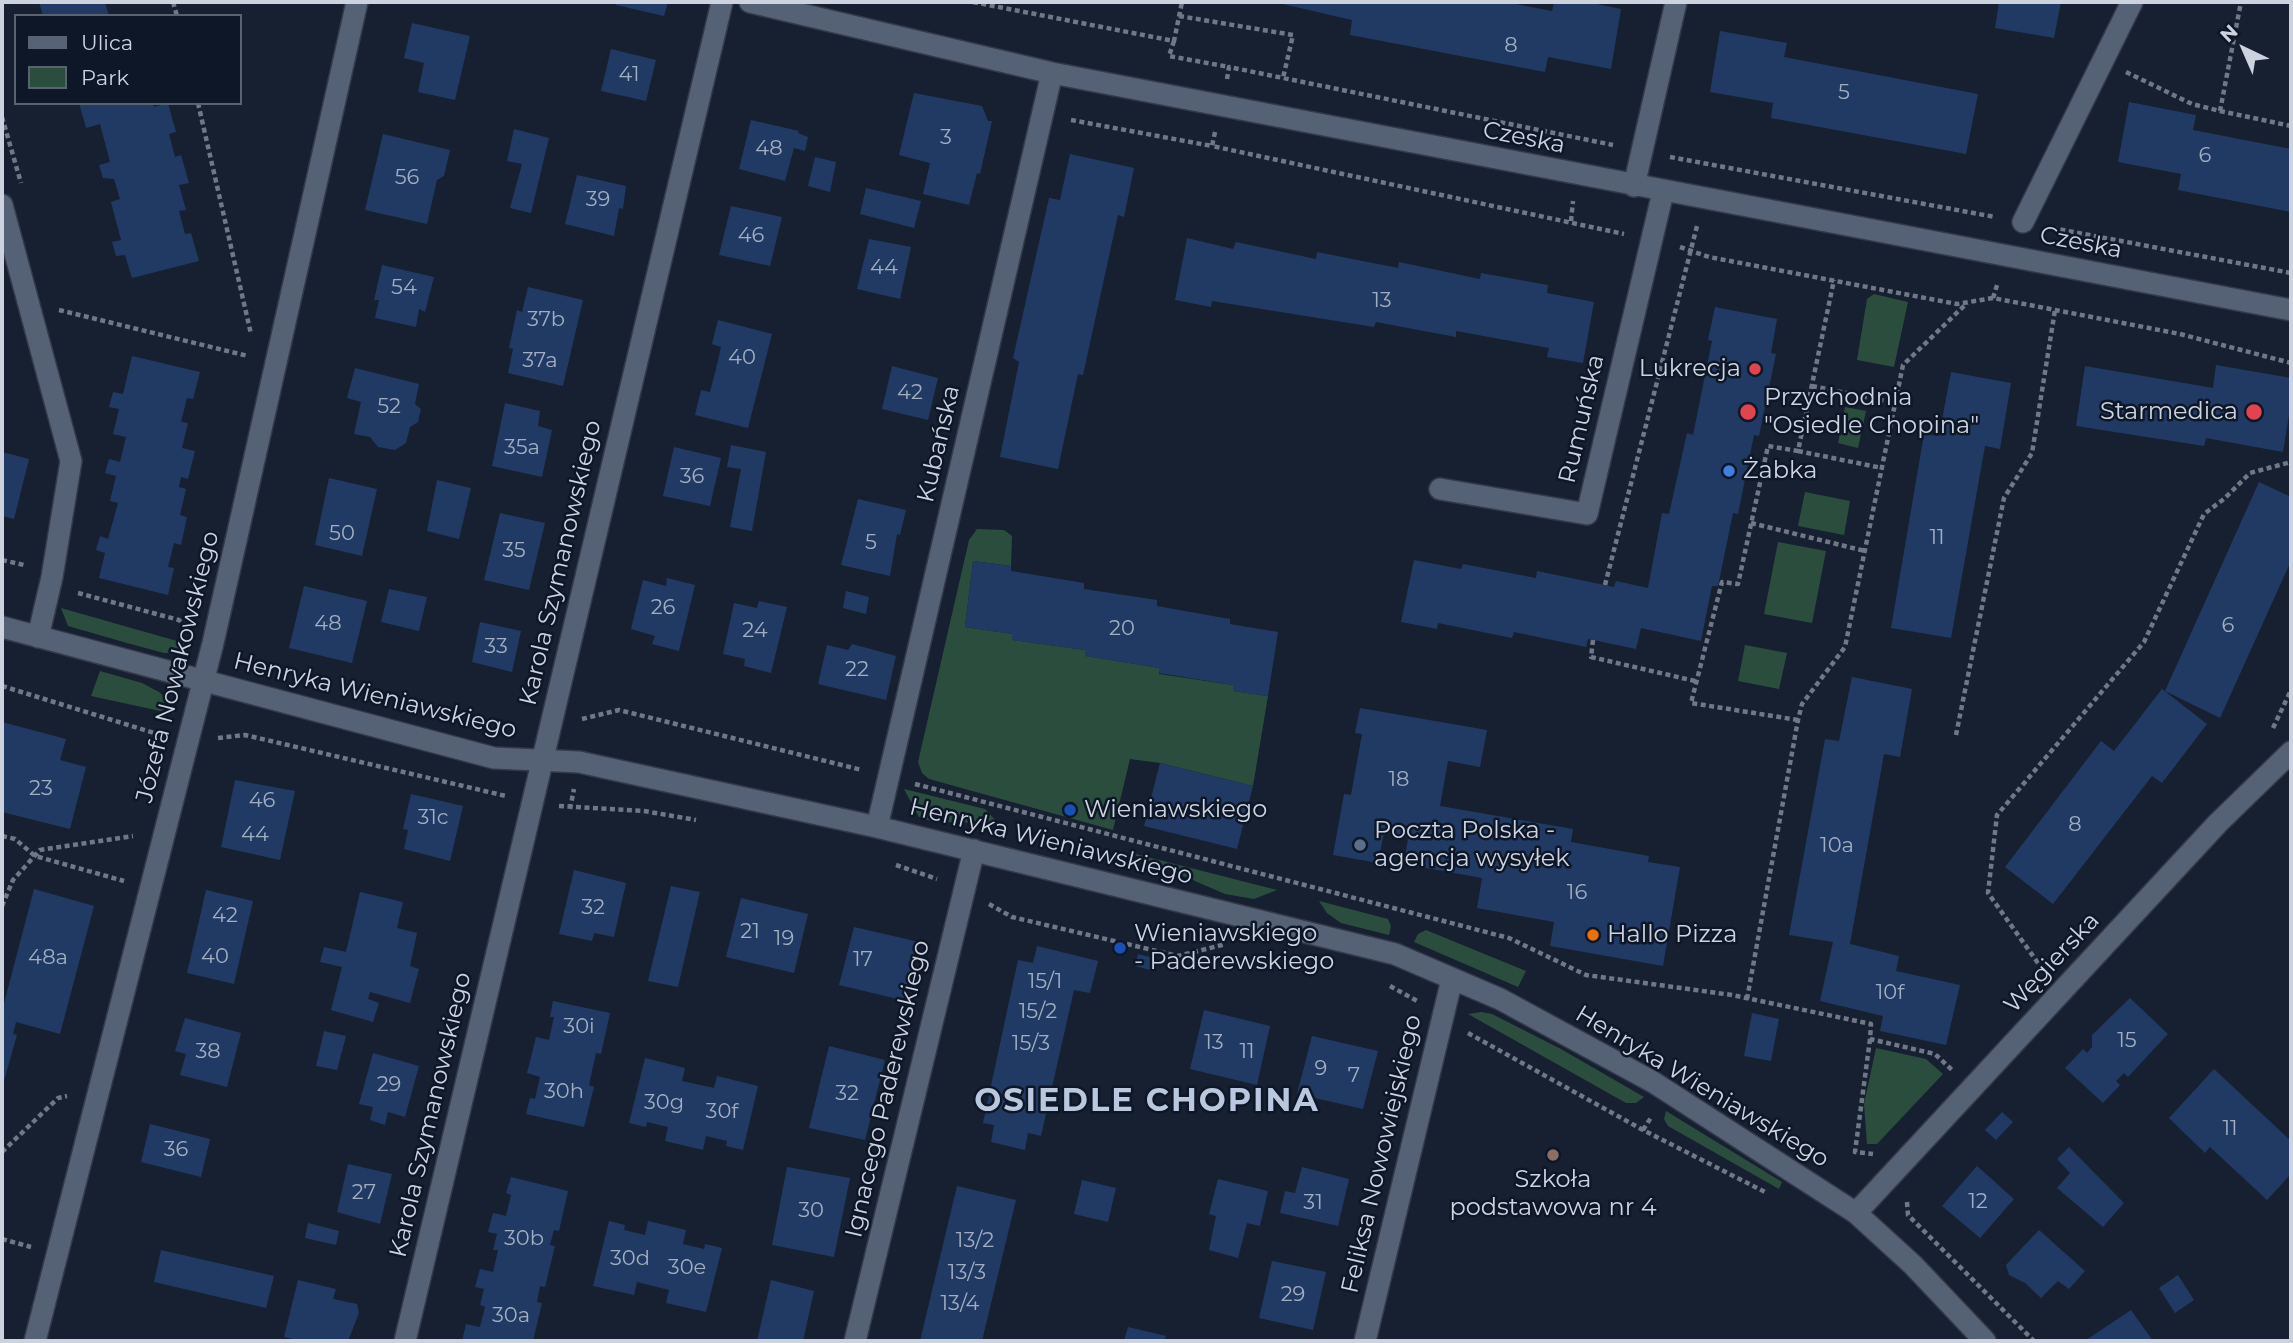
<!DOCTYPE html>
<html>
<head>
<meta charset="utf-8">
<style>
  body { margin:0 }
  #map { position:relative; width:2293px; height:1343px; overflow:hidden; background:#162031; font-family:Montserrat,sans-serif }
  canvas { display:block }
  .frame { position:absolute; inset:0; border:4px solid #ccd3df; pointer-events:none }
  .legend { position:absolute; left:14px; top:14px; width:228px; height:91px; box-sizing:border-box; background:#0d1727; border:2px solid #596271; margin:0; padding:9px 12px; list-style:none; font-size:21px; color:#ccd3df }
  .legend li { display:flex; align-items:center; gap:14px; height:35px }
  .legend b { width:35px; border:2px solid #596271 }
  .north { position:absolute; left:2209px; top:14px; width:70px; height:70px; -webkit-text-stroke:5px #0d1727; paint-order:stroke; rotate:316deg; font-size:19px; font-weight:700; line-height:28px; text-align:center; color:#ccd3df }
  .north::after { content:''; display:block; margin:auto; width:24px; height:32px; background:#ccd3df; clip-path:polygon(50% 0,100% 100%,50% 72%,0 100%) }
</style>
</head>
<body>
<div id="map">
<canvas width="2293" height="1343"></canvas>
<div class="frame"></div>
<ul class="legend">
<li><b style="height:9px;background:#556175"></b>Ulica</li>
<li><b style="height:19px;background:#2b4d3e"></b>Park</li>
</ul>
<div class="north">N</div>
</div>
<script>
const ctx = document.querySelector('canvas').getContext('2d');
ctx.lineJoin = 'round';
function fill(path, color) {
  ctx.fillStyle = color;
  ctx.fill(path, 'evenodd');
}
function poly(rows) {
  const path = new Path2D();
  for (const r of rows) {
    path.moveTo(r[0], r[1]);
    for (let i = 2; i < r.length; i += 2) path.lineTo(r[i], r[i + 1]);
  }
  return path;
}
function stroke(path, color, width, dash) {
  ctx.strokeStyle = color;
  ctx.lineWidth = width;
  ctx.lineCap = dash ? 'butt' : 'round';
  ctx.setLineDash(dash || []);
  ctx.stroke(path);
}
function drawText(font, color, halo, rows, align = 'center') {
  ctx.font = font + ' Montserrat,sans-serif';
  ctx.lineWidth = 5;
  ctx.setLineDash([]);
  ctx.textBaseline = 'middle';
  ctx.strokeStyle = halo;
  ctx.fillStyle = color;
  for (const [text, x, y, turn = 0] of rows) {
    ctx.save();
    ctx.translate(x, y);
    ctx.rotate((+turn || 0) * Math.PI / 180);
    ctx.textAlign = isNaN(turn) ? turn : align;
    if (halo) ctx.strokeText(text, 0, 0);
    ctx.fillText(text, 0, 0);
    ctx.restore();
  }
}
fill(poly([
  [1874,294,1908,302,1894,367,1857,360,1867,299],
  [1845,407,1866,411,1858,448,1838,443],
  [1805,492,1850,501,1844,535,1798,526],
  [977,529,1004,530,1012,536,1011,566,973,561,965,627,1012,634,1013,640,1085,650,1086,656,1160,668,1159,674,1233,685,1233,691,1268,696,1253,786,1160,763,1130,759,1113,830,929,779,922,773,918,762,969,540],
  [1778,542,1826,551,1812,623,1764,614],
  [61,608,191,645,181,652,164,653,127,643,68,626],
  [1745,645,1787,653,1779,689,1738,681],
  [100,671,142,683,159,692,169,701,174,714,91,696],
  [904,789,985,809,998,823,933,822,919,817],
  [1128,852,1277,890,1254,899,1225,894],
  [1319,901,1388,919,1391,926,1389,935,1341,923,1327,913],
  [1426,930,1526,971,1518,987,1414,942,1418,934],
  [1481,1012,1492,1014,1561,1049,1644,1097,1636,1103,1626,1103,1468,1014],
  [1876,1048,1926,1059,1943,1074,1877,1144,1867,1144,1864,1104],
  [1666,1111,1782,1182,1779,1189,1668,1126,1664,1119]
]), '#2b4d3e');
fill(poly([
  [39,2,105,2,109,16,43,16],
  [616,2,668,2,664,16,616,5],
  [1274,2,1505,2,1552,11,1554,2,1587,2,1621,9,1611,69,1548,57,1545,72,1350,35,1352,20],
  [1999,2,2061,2,2054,38,1995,28],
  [412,23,470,36,455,100,418,92,424,63,404,58],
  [1720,31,1787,43,1784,57,1978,94,1966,154,1771,118,1773,103,1710,92],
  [611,49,656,60,646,101,601,91],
  [914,93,982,106,988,121,992,121,980,174,977,173,969,205,923,194,930,163,899,155],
  [2129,102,2196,115,2193,130,2291,149,2291,212,2178,190,2181,174,2118,162],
  [79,103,153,103,154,107,168,103,176,132,169,134,175,157,181,155,189,183,179,185,186,210,179,211,185,234,191,233,199,261,132,278,125,255,116,256,112,242,121,240,111,202,120,199,114,179,103,178,99,165,110,162,100,124,86,128],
  [751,120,799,131,798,133,808,137,805,151,794,148,785,181,739,169],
  [514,129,549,138,531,213,510,208,522,164,507,161],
  [383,134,450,150,444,176,437,180,427,224,365,210],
  [1070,154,1134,168,1124,217,1118,215,1083,375,1078,374,1058,469,1000,457,1019,362,1013,358,1049,198,1060,200],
  [815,157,836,162,830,192,808,186],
  [577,175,626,186,623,209,619,208,614,236,565,224],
  [866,188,921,201,914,228,860,214],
  [731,206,782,217,770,266,719,255],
  [1187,238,1233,249,1236,242,1316,259,1317,252,1398,268,1399,262,1480,279,1481,273,1548,285,1547,293,1594,302,1583,363,1547,357,1549,348,1456,331,1456,337,1376,322,1374,327,1212,301,1211,307,1175,300],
  [869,239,911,247,900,299,857,289],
  [382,265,434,277,425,312,419,309,416,327,375,318,379,300,374,300],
  [528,287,583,300,563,386,508,373,513,349,509,348,517,310,522,312],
  [1715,307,1777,319,1771,353,1776,354,1759,436,1754,435,1738,514,1733,513,1718,586,1712,586,1701,641,1641,628,1636,649,1588,639,1586,647,1514,632,1512,638,1438,623,1437,629,1401,622,1414,560,1461,569,1463,564,1536,578,1537,571,1614,587,1616,581,1648,588,1662,513,1669,514,1687,433,1693,435,1712,341,1708,340],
  [718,320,772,334,748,428,695,415,701,390,710,392,716,369,721,347,712,344],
  [132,356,200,372,193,399,187,398,181,422,188,423,182,448,195,451,188,479,181,477,179,487,186,489,180,515,187,517,181,545,174,543,168,567,174,568,168,595,99,578,105,553,96,550,100,536,108,539,118,503,110,501,116,476,105,473,109,459,120,462,126,437,113,434,119,409,109,407,113,392,123,394],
  [2216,365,2291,378,2291,402,2283,452,2206,438,2204,446,2076,426,2085,366,2213,388],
  [892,366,938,378,928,420,882,409],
  [355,368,419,384,415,404,421,409,418,422,410,427,406,443,395,450,378,447,370,437,354,434,361,402,347,398],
  [1951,372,2011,383,2000,449,1985,446,1951,638,1891,628,1924,434,1939,436],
  [505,403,540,411,538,426,552,430,542,477,492,466],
  [731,445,766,452,752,531,730,527,741,469,727,467],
  [674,447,721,458,710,506,663,496],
  [2,452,29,459,14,519,2,516],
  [329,478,377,489,362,556,315,545],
  [437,480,471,488,459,539,427,531],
  [2259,482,2291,497,2291,561,2220,718,2165,691],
  [858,499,906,510,900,535,897,534,890,576,841,565],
  [500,513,545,523,529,590,484,580],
  [973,561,1011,566,1011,571,1084,583,1084,589,1157,600,1157,606,1230,619,1230,624,1278,632,1268,696,1233,691,1233,685,1159,673,1160,668,1085,656,1085,650,1012,640,1012,634,965,627],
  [667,578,695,585,679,651,652,644,655,636,631,629,643,580,666,586],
  [304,586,367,601,352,663,289,648],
  [389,589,427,597,419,631,381,622],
  [846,591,869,597,866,614,843,608],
  [759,601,787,607,771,673,744,666,745,659,723,654,734,603,757,608],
  [480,622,521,631,512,672,472,662],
  [852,644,896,656,886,700,818,684,827,645,848,650],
  [1852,677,1912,689,1900,757,1884,754,1850,944,1899,956,1896,971,1960,985,1946,1045,1880,1031,1883,1016,1820,1001,1833,942,1789,935,1825,739,1839,741],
  [2162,689,2207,724,2162,783,2152,776,2053,904,2005,867,2101,741,2114,751],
  [1360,708,1487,730,1480,767,1448,761,1440,806,1573,829,1571,842,1649,856,1648,862,1680,867,1663,966,1550,946,1554,922,1477,908,1482,878,1404,864,1408,838,1384,833,1378,863,1333,855,1344,794,1351,795,1362,734,1355,733],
  [2,722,66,739,60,760,86,767,70,829,2,812],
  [1160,763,1253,786,1237,849,1144,826],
  [235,780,295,791,280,860,221,847],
  [411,794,463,806,450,861,404,849,408,830,403,829],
  [574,870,626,883,614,937,594,933,592,941,559,934],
  [671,886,700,892,678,987,648,981],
  [34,889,94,906,60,1034,16,1022,13,1034,17,1035,2,1088,2,1011],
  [206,890,253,901,234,984,187,973],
  [360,892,403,902,397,928,417,933,410,966,419,969,410,1003,370,992,368,999,379,1003,373,1022,331,1010,342,967,320,962,324,947,346,952],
  [741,898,808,914,794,973,726,957],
  [854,927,919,942,906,1001,839,985],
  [1037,946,1098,961,1090,993,1074,990,1041,1136,1028,1133,1025,1150,991,1142,994,1125,983,1123,1018,960,1033,963],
  [1138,954,1157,959,1154,971,1135,966],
  [2130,998,2168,1034,2128,1077,2124,1073,2116,1081,2120,1085,2103,1103,2065,1068,2083,1049,2087,1053,2092,1047,2092,1035],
  [553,1001,610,1013,601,1054,596,1053,589,1085,594,1087,584,1127,526,1114,530,1098,535,1099,540,1077,527,1073,536,1037,549,1040,554,1017,550,1017],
  [1204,1010,1270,1026,1257,1085,1190,1069],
  [1752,1013,1779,1019,1771,1061,1744,1056],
  [185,1018,241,1033,227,1087,180,1075,186,1054,175,1051],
  [324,1031,346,1036,337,1070,316,1066],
  [1312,1036,1378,1051,1363,1109,1297,1094],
  [829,1046,885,1060,865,1140,809,1128],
  [373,1053,419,1066,405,1117,388,1112,385,1125,370,1120,373,1107,359,1104],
  [645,1058,685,1068,682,1081,714,1088,717,1076,758,1086,743,1150,726,1146,727,1141,706,1136,703,1150,665,1141,668,1127,647,1122,646,1127,629,1123],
  [2214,1069,2291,1141,2291,1174,2267,1200,2210,1147,2205,1153,2169,1118],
  [2002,1112,2013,1122,1996,1140,1985,1130],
  [150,1124,210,1139,201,1177,141,1162],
  [2069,1147,2124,1203,2103,1227,2057,1188,2070,1173,2057,1159],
  [348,1164,392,1174,380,1224,337,1212],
  [1977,1166,2014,1199,1980,1238,1942,1206],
  [787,1167,850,1178,834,1257,772,1245],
  [1302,1167,1349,1179,1338,1226,1280,1213,1285,1191,1295,1193],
  [511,1177,568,1191,559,1231,554,1230,550,1245,555,1246,545,1287,540,1286,537,1302,542,1303,533,1341,462,1341,466,1324,480,1327,485,1307,480,1305,484,1289,475,1287,480,1269,493,1272,498,1250,493,1250,497,1234,488,1232,493,1213,506,1216,511,1195,506,1193],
  [1218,1179,1268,1191,1260,1226,1247,1223,1238,1258,1209,1250,1216,1216,1209,1214],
  [1082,1180,1116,1188,1108,1222,1074,1214],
  [957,1186,1016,1200,982,1341,920,1341],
  [609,1221,625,1225,624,1230,645,1235,648,1221,686,1230,683,1244,704,1249,705,1244,722,1248,706,1312,666,1303,669,1290,637,1282,634,1295,593,1286],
  [308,1223,339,1231,336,1245,305,1238],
  [2039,1230,2085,1271,2069,1289,2058,1281,2041,1298,2025,1283,2009,1275,2006,1265],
  [161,1250,274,1276,266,1308,154,1282],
  [1272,1261,1326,1272,1313,1330,1259,1318],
  [2178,1275,2194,1300,2175,1313,2159,1288],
  [298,1280,336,1289,333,1299,357,1304,359,1313,348,1341,302,1341,284,1337],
  [771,1280,814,1291,803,1341,757,1341],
  [2131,1310,2153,1341,2087,1341,2086,1340],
  [1128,1327,1166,1336,1164,1341,1124,1341]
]), '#213a63');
const minor = poly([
  [750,2,1052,73,2291,310],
  [1634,186,1676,2],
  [2,205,71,461,52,577,38,637],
  [2023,222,2132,2],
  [1440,489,1587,514,1663,192],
  [2,627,494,758,579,762,877,827,1395,954,1500,999,1653,1082,1856,1213,1913,1265,1985,1341],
  [877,827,1052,73],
  [1856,1213,2218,823,2291,752],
  [35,1341,213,643,357,2],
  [405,1341,722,2],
  [855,1341,974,850],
  [1365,1341,1452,979]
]);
stroke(minor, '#333948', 24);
stroke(poly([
  [173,2,177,16],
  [973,2,1174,41,1182,2],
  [1179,16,1293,35,1283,78],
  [1174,41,1169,56,1229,67],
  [2126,72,2192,104,2220,111,2241,2],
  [1227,79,1229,67,1613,145],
  [198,103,251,334],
  [2220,111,2291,126],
  [2,117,21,183],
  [1071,120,1212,146],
  [1215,132,1212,146,1624,234],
  [1670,157,1995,217],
  [1571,221,1573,201],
  [2052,228,2291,273],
  [1680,247,1709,257,1957,304,1993,298,2180,334,2291,363],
  [1993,298,1998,282],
  [59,310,248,356],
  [1812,386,1895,403],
  [1798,451,1882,468],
  [1751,523,1865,551],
  [2,560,24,565],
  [1605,585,1697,226],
  [78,593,179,620,188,629],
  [1593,640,1591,657,1695,681],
  [2,686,161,735],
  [582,719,619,710,862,770],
  [1798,720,1691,703,1722,582,1738,584,1768,446,1798,451,1834,280],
  [2273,728,2291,690],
  [1956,735,2004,498,2032,453,2055,310],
  [218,738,245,735,506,796],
  [915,784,1509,938,1586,975,1732,995,1871,1024,1870,1039,1935,1054,1952,1070],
  [559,806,644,811,696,820],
  [570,809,574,789],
  [2,836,15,839,35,856,124,881],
  [896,865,937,879],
  [989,904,1012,917,1178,956,1226,944],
  [2,906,13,880,40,850,133,836],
  [2043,970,1988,893,1997,815,2144,642,2204,514,2224,499,2250,473,2291,462],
  [1390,986,1419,1002],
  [1747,999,1798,720,1802,704,1845,647,1903,365,1967,303],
  [1468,1033,1643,1130,1765,1192],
  [1870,1039,1855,1152,1873,1154],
  [1643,1130,1652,1116],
  [2,1152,58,1098,67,1096],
  [1907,1202,1908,1215,2034,1341],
  [2,1239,31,1247]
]), '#707887', 4.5, [5, 3.5]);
stroke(minor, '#556175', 21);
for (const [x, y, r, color] of [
  [1755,369,7,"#e0444e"],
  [1748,412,9,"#e0444e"],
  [2254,412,9,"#e0444e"],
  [1729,471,7,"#3f7fe0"],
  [1070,810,7,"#1a4fb4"],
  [1360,845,7,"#5c6f8a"],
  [1593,935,7,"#e8710a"],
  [1120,948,7,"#1a4fb4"],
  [1553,1155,7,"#8d6e63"]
]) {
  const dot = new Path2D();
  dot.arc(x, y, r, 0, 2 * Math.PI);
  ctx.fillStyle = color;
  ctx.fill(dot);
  stroke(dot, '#0d1727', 2.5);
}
drawText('21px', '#a1adc0', null, [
  ["8",1511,46],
  ["41",629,75],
  ["5",1844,93],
  ["3",946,138],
  ["48",769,149],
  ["6",2205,156],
  ["56",407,178],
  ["39",598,200],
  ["46",751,236],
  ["44",884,268],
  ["54",404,288],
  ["13",1382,301],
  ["37b",546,320],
  ["40",742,358],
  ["37a",540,361],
  ["42",910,393],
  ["52",389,407],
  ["35a",522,448],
  ["36",692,477],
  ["50",342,534],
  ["11",1937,538],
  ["5",871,543],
  ["35",514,551],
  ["26",663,608],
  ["48",328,624],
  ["6",2228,626],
  ["20",1122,629],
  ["24",755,631],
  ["33",496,647],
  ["22",857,670],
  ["18",1399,780],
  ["23",41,789],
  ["46",262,801],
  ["31c",433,818],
  ["8",2075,825],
  ["44",255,835],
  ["10a",1837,846],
  ["16",1577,893],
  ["32",593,908],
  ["42",225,916],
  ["21",750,932],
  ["19",784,939],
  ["40",215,957],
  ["48a",48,958],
  ["17",863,960],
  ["15/1",1045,982],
  ["10f",1890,993],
  ["15/2",1038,1012],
  ["30i",579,1027],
  ["15",2127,1041],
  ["13",1214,1043],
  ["15/3",1031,1044],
  ["38",208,1052],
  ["11",1247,1052],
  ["9",1321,1069],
  ["7",1354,1076],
  ["29",389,1085],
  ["30h",564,1092],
  ["32",847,1094],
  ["30g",664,1103],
  ["30f",722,1112],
  ["11",2230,1129],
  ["36",176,1150],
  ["27",364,1193],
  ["12",1978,1202],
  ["31",1313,1203],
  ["30",811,1211],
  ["30b",524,1239],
  ["13/2",975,1241],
  ["30d",630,1259],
  ["30e",687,1268],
  ["13/3",967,1273],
  ["29",1293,1295],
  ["13/4",960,1304],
  ["30a",511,1316]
]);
drawText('24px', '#ccd3df', '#0d1727', [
  ["Czeska",1524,138,11],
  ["Czeska",2081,243,11],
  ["Rumuńska",1582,419,-77],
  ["Kubańska",939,444,-77],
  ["Karola Szymanowskiego",561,563,-77],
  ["Józefa Nowakowskiego",178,667,-76],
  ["Henryka Wieniawskiego",375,696,14],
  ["Henryka Wieniawskiego",1051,842,14],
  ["Węgierska",2052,963,-47],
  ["Henryka Wieniawskiego",1702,1087,31],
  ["Ignacego Paderewskiego",888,1089,-77],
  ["Karola Szymanowskiego",431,1115,-77],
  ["Feliksa Nowowiejskiego",1382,1154,-77]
]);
drawText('24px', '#ccd3df', '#0d1727', [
  ["Lukrecja",1741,369,"right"],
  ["Przychodnia",1764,398],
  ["\"Osiedle Chopina\"",1764,426],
  ["Starmedica",2238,412,"right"],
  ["Żabka",1743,471],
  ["Wieniawskiego",1084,810],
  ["Poczta Polska -",1374,831],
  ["agencja wysyłek",1374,859],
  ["Wieniawskiego",1134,934],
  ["- Paderewskiego",1134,962],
  ["Hallo Pizza",1607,935],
  ["Szkoła",1553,1180,"center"],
  ["podstawowa nr 4",1553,1208,"center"]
], 'left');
ctx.letterSpacing = '2px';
drawText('bold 32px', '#bac8df', '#0d1727', [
  ["OSIEDLE CHOPINA",1147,1102]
]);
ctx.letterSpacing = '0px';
</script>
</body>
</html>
